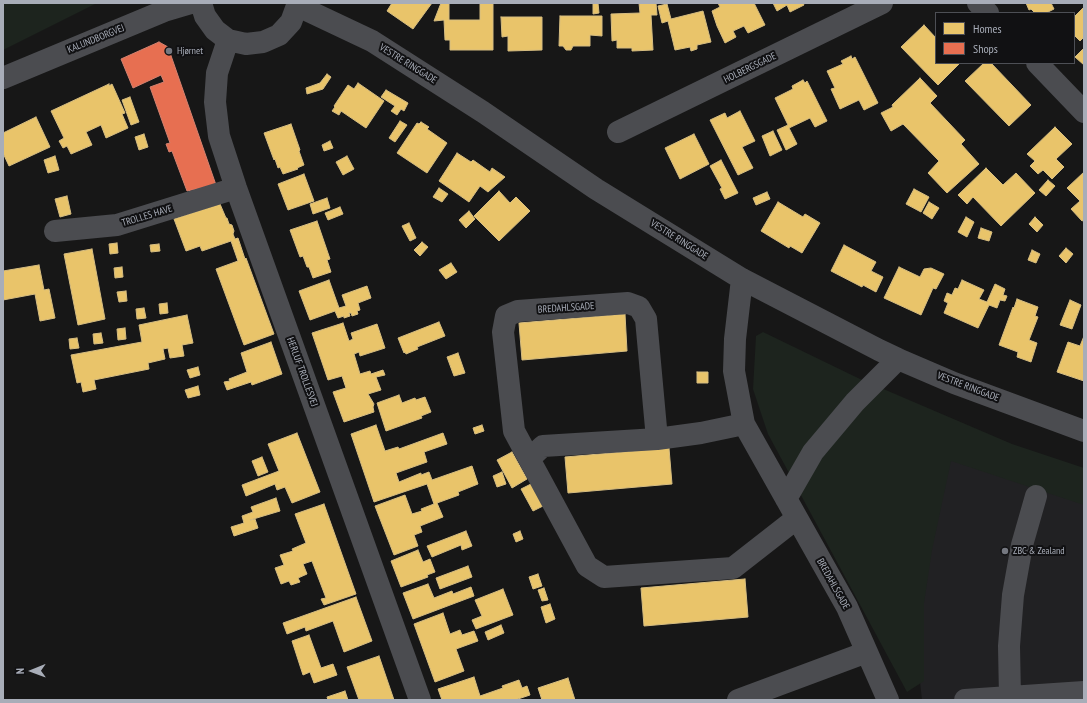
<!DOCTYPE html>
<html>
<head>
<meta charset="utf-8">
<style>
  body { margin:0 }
  #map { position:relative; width:1087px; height:703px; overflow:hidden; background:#171717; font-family:"PT Sans Narrow",sans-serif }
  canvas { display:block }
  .frame { position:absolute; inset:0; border:4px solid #a8adb8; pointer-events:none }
  .legend { position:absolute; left:935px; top:12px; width:140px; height:52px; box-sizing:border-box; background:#111113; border:1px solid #4d4f55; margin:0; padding:5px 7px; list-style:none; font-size:12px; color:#a8adb8 }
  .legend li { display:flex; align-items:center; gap:8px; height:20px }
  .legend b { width:20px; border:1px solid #4d4f55 }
  .north { position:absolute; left:12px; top:651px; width:40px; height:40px; -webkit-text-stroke:3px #111113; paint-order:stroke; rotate:269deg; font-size:11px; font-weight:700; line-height:16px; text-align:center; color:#a8adb8 }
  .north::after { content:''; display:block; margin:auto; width:14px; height:18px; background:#a8adb8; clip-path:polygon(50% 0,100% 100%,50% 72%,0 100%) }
</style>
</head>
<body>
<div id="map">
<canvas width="1087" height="703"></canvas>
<div class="frame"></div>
<ul class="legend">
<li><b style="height:11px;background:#e9c46a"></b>Homes</li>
<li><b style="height:11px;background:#e76f51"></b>Shops</li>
</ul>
<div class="north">N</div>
</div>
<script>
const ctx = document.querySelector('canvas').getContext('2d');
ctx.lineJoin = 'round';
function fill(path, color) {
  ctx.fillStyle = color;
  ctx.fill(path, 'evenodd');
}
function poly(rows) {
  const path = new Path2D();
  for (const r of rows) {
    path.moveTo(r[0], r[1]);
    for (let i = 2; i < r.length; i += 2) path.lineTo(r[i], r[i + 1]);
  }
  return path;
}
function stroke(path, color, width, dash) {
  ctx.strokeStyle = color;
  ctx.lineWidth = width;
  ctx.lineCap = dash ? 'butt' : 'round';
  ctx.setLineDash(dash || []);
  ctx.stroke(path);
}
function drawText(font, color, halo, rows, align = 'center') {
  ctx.font = font + ' "PT Sans Narrow",sans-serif';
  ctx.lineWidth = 4;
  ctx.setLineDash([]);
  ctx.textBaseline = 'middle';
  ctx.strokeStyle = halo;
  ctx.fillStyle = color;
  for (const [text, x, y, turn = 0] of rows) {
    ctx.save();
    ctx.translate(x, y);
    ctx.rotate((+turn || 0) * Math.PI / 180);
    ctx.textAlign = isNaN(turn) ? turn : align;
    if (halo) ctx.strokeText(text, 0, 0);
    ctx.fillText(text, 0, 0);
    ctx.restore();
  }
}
fill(poly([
  [962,432,1084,481,1084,700,922,700,913,617,937,485]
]), '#212123');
fill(poly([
  [3,3,97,3,3,50],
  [763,332,860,379,1012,444,1084,468,1084,505,951,461,932,550,924,603,924,681,907,692,768,434,753,389,756,336]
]), '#1d241e');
const homes = poly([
  [392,3,432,3,413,29,387,11,392,3],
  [441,3,449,3,449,20,480,20,480,3,493,3,493,50,450,50,450,40,445,40,444,20,434,21,441,3],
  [593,3,598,3,599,13,593,14,593,3],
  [639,3,656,3,657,15,651,15,653,50,632,51,632,48,617,48,617,40,612,41,611,14,640,13,639,3],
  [718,3,754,3,765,25,748,33,744,26,733,31,736,37,725,43,717,26,712,11,720,7,718,3],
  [773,3,803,3,804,5,790,12,787,5,777,11,773,3],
  [1026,3,1051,3,1054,9,1046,13,1035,13,1031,9,1029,10,1026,3],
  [667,4,671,19,703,11,711,42,697,45,697,49,691,51,690,47,675,50,668,21,662,23,658,6,667,4],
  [1084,7,1084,37,1080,41,1074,35,1074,17,1084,7],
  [560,16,602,16,602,36,590,35,590,46,573,46,571,50,566,50,563,46,559,46,560,16],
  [501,17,542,17,542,50,508,51,508,36,502,37,501,17],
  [924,25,936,38,936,63,960,63,938,85,901,47,924,25],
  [1084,48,1084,65,1075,57,1084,48],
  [851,56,852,59,855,57,878,103,864,110,859,100,840,109,831,89,835,88,827,71,843,64,841,61,851,56],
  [984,63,991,63,1031,105,1009,126,965,81,984,63],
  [327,74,331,77,323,89,307,94,306,88,320,83,327,74],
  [920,78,937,96,930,103,965,140,961,144,979,164,947,193,928,173,939,161,903,124,891,131,881,113,893,107,892,105,920,78],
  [803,80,805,83,807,81,827,121,815,127,810,118,789,128,797,144,786,150,777,130,788,125,775,98,793,89,792,86,803,80],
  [358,83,384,101,366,128,341,111,339,115,332,111,335,107,334,106,348,85,354,89,358,83],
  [109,84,109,86,112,84,125,113,122,114,128,128,106,138,101,125,86,132,92,145,71,154,67,146,63,148,59,141,64,138,51,111,109,84],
  [386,90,408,103,404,111,401,109,397,115,391,111,395,106,381,97,386,90],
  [130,97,139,122,131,125,122,100,130,97],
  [740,111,755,141,742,147,753,168,738,175,710,120,725,113,727,118,740,111],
  [36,117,50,147,9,166,3,153,3,133,36,117],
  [400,121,407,125,395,142,389,138,400,121],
  [421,122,429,127,427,129,447,143,427,173,397,153,417,123,419,124,421,122],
  [291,124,300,150,299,151,304,165,297,168,298,169,283,174,280,167,278,168,275,159,274,160,264,133,291,124],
  [1055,127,1072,144,1056,159,1064,167,1052,179,1043,170,1038,174,1030,166,1035,161,1027,154,1055,127],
  [773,131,782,150,770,156,762,136,773,131],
  [144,134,148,147,139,150,135,137,144,134],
  [694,134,709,164,680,179,665,148,694,134],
  [330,141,333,148,324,151,322,145,330,141],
  [457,153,471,162,473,160,490,172,492,168,505,177,488,192,480,186,469,202,439,181,457,153],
  [55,156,59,170,48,173,44,160,55,156],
  [347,156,354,169,343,175,336,162,347,156],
  [721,160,738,193,725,199,720,189,722,188,710,166,721,160],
  [986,168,1003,185,1016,173,1035,193,1001,226,973,197,967,204,958,195,986,168],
  [1084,172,1084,220,1082,221,1071,209,1080,201,1067,188,1084,172],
  [304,174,314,201,288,210,278,184,304,174],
  [1048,180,1055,186,1046,196,1039,190,1048,180],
  [439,188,448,194,442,202,433,197,439,188],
  [914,189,929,197,921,212,906,204,914,189],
  [499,191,510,203,516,197,530,211,499,241,474,216,499,191],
  [767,192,770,199,756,205,753,198,767,192],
  [67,196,71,214,60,217,55,199,67,196],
  [327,198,330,208,313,214,310,204,327,198],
  [778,202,803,217,805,214,820,223,802,253,790,246,789,248,761,231,778,202],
  [929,202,939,208,932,219,923,213,929,202],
  [220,204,226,218,227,218,229,224,232,225,234,231,233,234,235,239,238,238,245,259,246,258,274,334,244,345,216,269,238,261,231,241,202,251,200,246,186,251,174,219,220,204],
  [340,207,343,214,328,220,325,213,340,207],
  [469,211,475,219,466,228,459,220,469,211],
  [966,217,974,222,967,237,958,232,966,217],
  [1035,217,1043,225,1037,232,1029,224,1035,217],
  [317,221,330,259,327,260,331,272,313,278,309,267,307,267,303,256,300,257,290,230,317,221],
  [409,223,416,238,410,241,402,226,409,223],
  [981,228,992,232,989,241,978,238,981,228],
  [422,242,428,247,420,256,414,250,422,242],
  [117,243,118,253,110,254,109,244,117,243],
  [159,244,160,251,151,252,150,245,159,244],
  [844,245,876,262,871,271,883,277,876,292,863,285,862,287,831,271,844,245],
  [1066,248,1073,254,1066,263,1059,256,1066,248],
  [92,249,105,319,78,325,64,254,92,249],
  [1032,250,1040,254,1036,263,1028,260,1032,250],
  [451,263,457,272,446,279,439,270,451,263],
  [39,265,44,290,49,289,55,318,40,321,35,294,3,300,3,271,39,265],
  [122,267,123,277,115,278,114,268,122,267],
  [899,267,920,277,924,269,931,268,944,274,936,289,933,288,921,315,884,298,899,267],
  [329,280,339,308,346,306,342,295,367,286,371,298,358,303,360,310,357,311,358,314,352,316,351,313,349,313,350,316,344,318,344,316,338,318,335,311,310,320,299,291,329,280],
  [962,280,984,290,979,299,987,302,995,284,1005,289,1003,295,1007,296,1005,301,1000,300,997,308,989,305,978,328,944,313,948,303,944,301,947,293,952,295,955,288,958,289,962,280],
  [126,291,127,301,119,302,117,292,126,291],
  [1017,299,1038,307,1035,316,1038,317,1029,340,1037,343,1031,362,1017,357,1018,352,999,345,1013,307,1014,308,1017,299],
  [1070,300,1081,305,1072,329,1060,325,1070,300],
  [167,303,168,313,160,314,159,304,167,303],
  [144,308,146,318,137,319,136,309,144,308],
  [625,314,627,351,522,360,519,323,625,314],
  [187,315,193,343,182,345,184,356,170,358,168,348,163,349,165,359,148,363,149,369,94,380,96,389,83,392,81,382,77,383,71,355,142,342,139,325,187,315],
  [439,322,445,336,417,347,418,349,406,354,405,352,404,353,398,338,439,322],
  [343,323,349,341,353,339,351,333,377,324,385,348,360,356,359,352,354,354,360,374,370,371,371,374,383,370,385,375,376,377,381,390,368,394,374,404,373,407,374,412,344,422,333,392,346,388,342,376,328,380,312,333,343,323],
  [125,328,126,339,118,340,117,329,125,328],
  [101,333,103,343,94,344,93,334,101,333],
  [1084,336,1084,381,1057,372,1068,342,1080,346,1084,336],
  [77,338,79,348,70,349,69,339,77,338],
  [271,342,282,374,252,385,251,382,227,390,224,382,230,381,229,379,247,372,241,353,271,342],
  [458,353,465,373,454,376,447,357,458,353],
  [198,367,200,375,190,378,187,370,198,367],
  [697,372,708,372,708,383,697,383,697,372],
  [198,386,200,395,188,398,185,390,198,386],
  [399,395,402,403,415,398,416,400,425,397,431,412,421,416,422,418,386,431,377,403,399,395],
  [376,425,385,451,398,447,399,449,443,433,447,444,424,452,427,462,396,473,399,482,421,473,421,475,429,472,432,480,472,466,478,484,458,492,459,495,437,503,443,517,420,526,422,532,414,535,418,546,394,555,375,506,405,495,412,514,422,511,421,509,434,504,427,484,374,502,351,434,376,425],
  [482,425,484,431,475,434,473,428,482,425],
  [297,433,320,492,292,503,285,487,277,490,275,484,246,496,242,485,279,471,268,444,297,433],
  [669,448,672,484,568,493,565,457,669,448],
  [512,452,527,479,512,488,497,460,512,452],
  [262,457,268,472,258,476,252,461,262,457],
  [502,472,506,484,497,487,493,476,502,472],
  [531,484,543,506,533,511,521,489,531,484],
  [276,498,280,511,250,520,255,519,258,528,234,536,231,527,244,523,242,516,253,512,251,507,276,498],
  [324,504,356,594,324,605,321,599,326,598,312,561,303,564,307,574,298,578,300,582,291,585,289,581,281,584,275,568,284,565,280,555,293,551,292,549,306,543,295,514,324,504],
  [466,531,472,546,462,550,461,545,432,557,427,546,466,531],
  [520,531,523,539,516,542,513,534,520,531],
  [418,550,423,562,430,559,435,572,427,575,428,577,401,587,391,561,418,550],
  [468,566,472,577,440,589,436,578,468,566],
  [538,574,542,586,533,589,529,577,538,574],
  [745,579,748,617,644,626,641,588,745,579],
  [428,584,434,598,452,591,453,594,471,587,474,596,413,619,403,593,428,584],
  [544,588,548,600,542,601,538,590,544,588],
  [503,589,513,615,476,629,472,620,482,616,475,600,503,589],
  [356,597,372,641,344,652,333,621,306,631,305,627,287,634,283,623,356,597],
  [550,604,555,619,546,623,541,607,550,604],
  [443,613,450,634,460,630,462,635,474,631,478,641,456,649,464,671,435,682,414,624,443,613],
  [501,625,504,633,488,640,485,632,501,625],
  [309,635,321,668,333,664,337,675,314,683,310,672,303,675,292,641,309,635],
  [379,656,394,700,359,700,347,667,379,656],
  [474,677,480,696,503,688,502,686,519,680,522,688,527,686,530,695,515,700,442,700,438,689,474,677],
  [568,678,575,700,542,700,538,688,568,678],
  [345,691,348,700,328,700,327,697,345,691]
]);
fill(homes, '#e9c46a');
stroke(homes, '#d6bd81', 1);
const shops = poly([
  [159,42,168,47,216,185,187,191,172,151,169,152,166,144,170,143,150,87,164,82,161,75,133,88,121,59,159,42]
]);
fill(shops, '#e76f51');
stroke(shops, '#d48270', 1);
stroke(poly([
  [201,3,205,16,215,30,228,40,246,44,263,42,279,35,291,22,298,3],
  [978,3,988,13],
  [298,6,372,41,483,112,596,189,742,279,879,350,898,359,954,383,1084,431],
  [228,40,217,73,215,102,219,136,236,188,420,700],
  [1037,63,1084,112],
  [3,78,164,11,191,3],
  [618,132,882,3],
  [55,231,117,225,236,188],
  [742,279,735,339,734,371,744,424,847,607,888,700],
  [657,439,646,319,639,307,628,303,600,305,518,311,506,316,503,332,514,431,587,566,604,577,733,568,797,518],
  [529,459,543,446,657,439,701,433,744,424],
  [786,499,813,452,855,402,898,359],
  [1010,697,1009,646,1013,595,1022,545,1036,496],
  [738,700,867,652],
  [965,700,1084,692]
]), '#4b4c50', 22);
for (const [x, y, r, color] of [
  [169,51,4,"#757880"],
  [1005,551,4,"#757880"]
]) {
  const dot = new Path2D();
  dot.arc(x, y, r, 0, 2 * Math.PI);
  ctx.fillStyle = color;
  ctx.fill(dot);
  stroke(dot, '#111113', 1.5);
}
drawText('10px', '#a8adb8', '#111113', [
  ["KALUNDBORGVEJ",96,39,-22],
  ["VESTRE RINGGADE",408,64,32],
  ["HOLBERGSGADE",750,68,-26],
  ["TROLLES HAVE",147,216,-17],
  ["VESTRE RINGGADE",679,240,32],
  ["BREDAHLSGADE",566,308,-4],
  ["HERLUF TROLLESVEJ",302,372,70],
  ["VESTRE RINGGADE",968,387,21],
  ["BREDAHLSGADE",833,584,61]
]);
drawText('10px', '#a8adb8', '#111113', [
  ["Hjørnet",177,51],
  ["ZBC & Zealand",1013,551]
], 'left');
</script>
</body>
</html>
